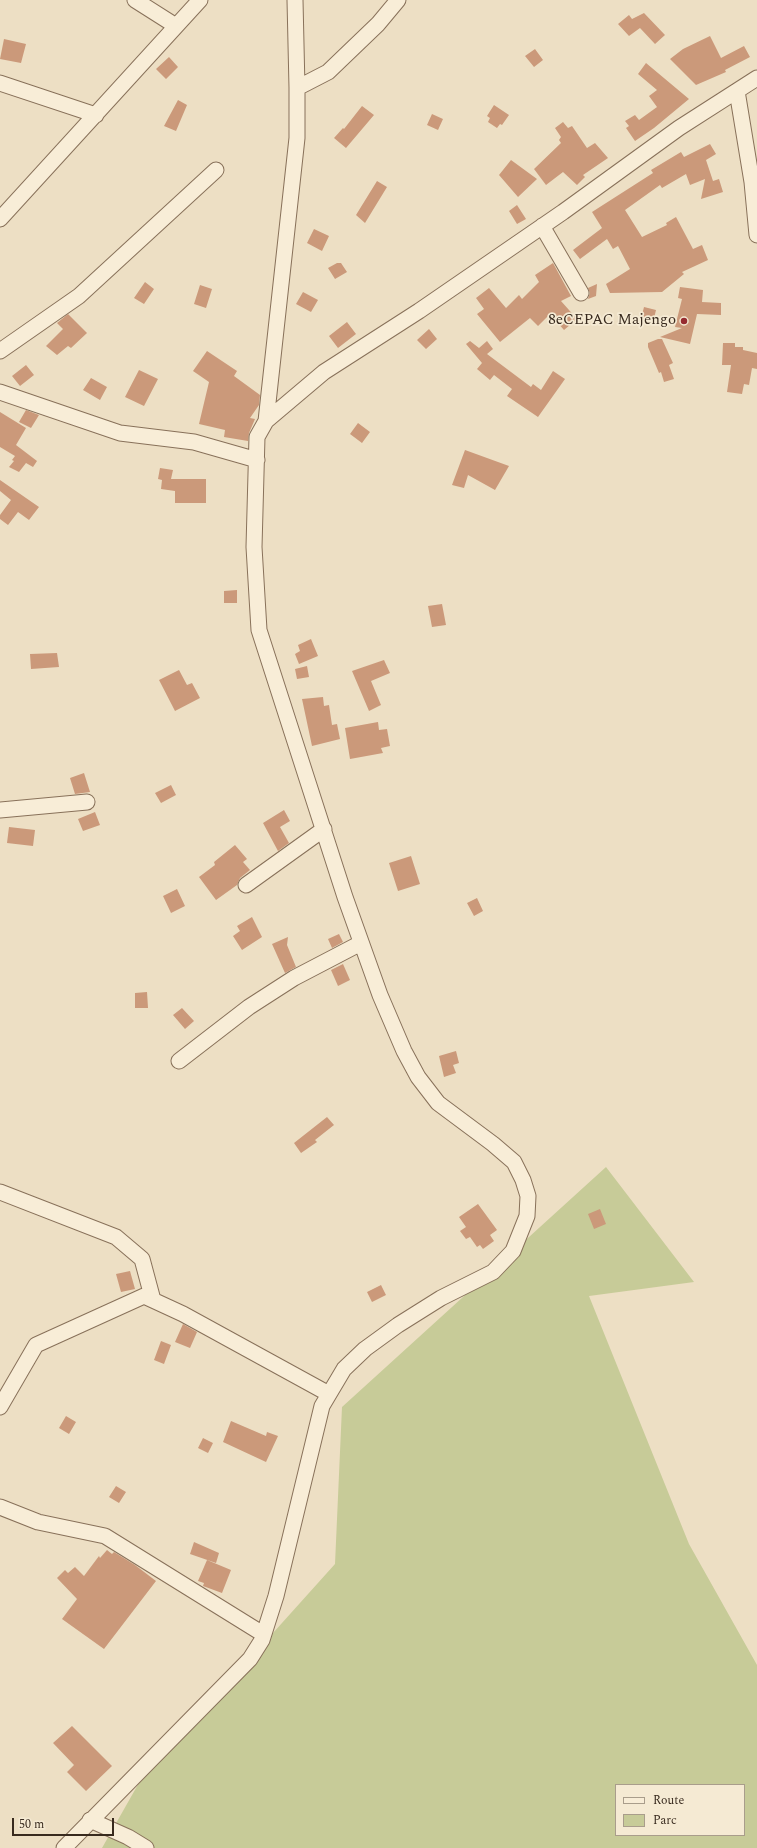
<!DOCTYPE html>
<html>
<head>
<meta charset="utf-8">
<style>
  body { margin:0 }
  #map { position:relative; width:757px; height:1848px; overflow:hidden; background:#eddfc4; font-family:Spectral,serif }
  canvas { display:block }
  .legend { position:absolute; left:615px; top:1784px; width:130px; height:52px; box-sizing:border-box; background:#f5ead3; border:1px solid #a99d8b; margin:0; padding:5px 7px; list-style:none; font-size:12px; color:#382a1e }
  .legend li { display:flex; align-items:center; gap:8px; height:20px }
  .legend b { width:20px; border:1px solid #a99d8b }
  .scale { position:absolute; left:12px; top:1818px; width:102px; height:18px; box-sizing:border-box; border:2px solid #382a1e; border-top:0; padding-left:5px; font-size:12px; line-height:14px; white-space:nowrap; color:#382a1e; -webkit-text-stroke:3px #f5ead3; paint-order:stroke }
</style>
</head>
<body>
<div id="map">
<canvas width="757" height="1848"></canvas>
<ul class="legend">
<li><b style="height:5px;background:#f8edd7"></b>Route</li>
<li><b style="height:11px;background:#c7cb98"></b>Parc</li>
</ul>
<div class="scale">50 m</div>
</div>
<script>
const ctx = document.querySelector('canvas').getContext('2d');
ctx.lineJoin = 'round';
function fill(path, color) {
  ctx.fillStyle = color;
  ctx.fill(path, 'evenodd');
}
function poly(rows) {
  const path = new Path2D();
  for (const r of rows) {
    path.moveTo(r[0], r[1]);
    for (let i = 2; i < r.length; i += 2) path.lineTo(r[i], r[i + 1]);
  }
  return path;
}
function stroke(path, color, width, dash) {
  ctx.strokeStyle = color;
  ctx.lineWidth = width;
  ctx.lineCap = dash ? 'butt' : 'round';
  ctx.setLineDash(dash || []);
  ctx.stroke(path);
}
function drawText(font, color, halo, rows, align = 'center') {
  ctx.font = font + ' Spectral,serif';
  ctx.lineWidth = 3.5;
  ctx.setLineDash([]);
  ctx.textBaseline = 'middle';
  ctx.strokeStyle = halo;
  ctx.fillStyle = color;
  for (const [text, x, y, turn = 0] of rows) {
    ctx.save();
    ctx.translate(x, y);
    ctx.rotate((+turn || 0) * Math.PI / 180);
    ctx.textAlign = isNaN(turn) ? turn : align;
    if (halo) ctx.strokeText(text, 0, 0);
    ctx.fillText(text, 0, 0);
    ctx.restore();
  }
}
fill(poly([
  [606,1167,694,1282,589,1296,689,1544,757,1665,757,1848,102,1848,140,1781,335,1564,342,1407],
  [616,1785,744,1785,744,1835,616,1835]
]), '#c7cb98');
fill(poly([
  [644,13,665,35,655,44,640,28,629,36,618,24,629,15,632,19],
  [710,36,721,58,744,46,750,57,725,70,726,72,696,85,670,59,683,49],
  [4,39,26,44,21,63,0,59],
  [535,49,543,60,534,67,525,56],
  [169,57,178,67,166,79,156,69],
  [646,63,689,99,654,128,635,141,626,128,629,126,625,121,635,115,639,120,657,107,649,96,657,90,638,74],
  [178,100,187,105,176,131,164,126],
  [494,105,509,115,502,125,500,124,497,128,488,122,490,118,487,116],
  [362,106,374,115,346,148,334,138,343,128,344,129],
  [432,114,443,119,438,130,427,125],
  [563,122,568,128,572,126,587,148,595,143,608,158,583,175,585,177,577,185,563,172,546,185,534,169,561,143,559,140,561,137,555,128],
  [710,144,716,154,706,160,713,181,719,179,723,192,701,199,705,179,690,185,686,174,662,188,660,185,625,210,642,237,667,225,666,223,676,217,693,249,702,245,708,260,682,272,684,274,662,292,610,293,606,284,630,269,618,246,613,249,607,239,580,259,573,250,602,228,592,212,653,173,651,170,681,152,684,157],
  [511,160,537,179,518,197,499,175],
  [377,181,387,187,365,223,356,215],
  [517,205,526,219,517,224,509,211],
  [314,229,329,236,322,251,307,243],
  [337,263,341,263,347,272,335,279,328,268],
  [553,263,571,296,561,301,577,319,564,330,550,314,538,326,530,318,500,342,477,314,484,309,476,298,489,288,506,308,519,295,522,299,539,282,535,275],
  [145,282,154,289,144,304,134,298],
  [597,284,596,296,588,299,590,293,588,288],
  [200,285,212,289,206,308,194,304],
  [680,287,703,290,702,302,721,303,721,315,697,314,690,344,660,337,682,328,675,327,682,299,678,298],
  [303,292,318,300,311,312,296,304],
  [644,307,656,310,653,322,641,319],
  [68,314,87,333,71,348,68,346,57,355,46,346,63,329,57,323],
  [347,322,356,334,338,348,329,336],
  [429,329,437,339,426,349,417,340],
  [658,339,662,339,673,363,669,365,674,379,664,382,661,372,659,373,648,347,648,343],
  [470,341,479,348,487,341,493,349,487,354,531,387,533,384,541,390,553,371,565,379,538,417,507,396,512,389,494,375,490,380,477,369,482,363,466,344],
  [723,343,735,343,735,347,743,347,743,350,757,353,757,369,752,368,749,385,744,384,742,394,727,392,731,365,722,365],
  [207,351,237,371,234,376,260,395,259,405,250,418,255,419,249,433,248,441,224,437,225,430,199,424,209,382,193,371],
  [26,365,34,375,20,386,12,376],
  [139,370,158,379,144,406,125,397],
  [91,378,107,387,100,400,83,390],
  [26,410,39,415,31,428,19,422],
  [0,412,26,428,16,445,37,461,33,467,26,463,19,472,9,467,14,461,12,460,15,456,0,447],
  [358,423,370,432,362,443,350,434],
  [465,450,509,466,495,490,468,475,464,488,452,485],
  [160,468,173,470,171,479,206,479,206,503,175,503,175,491,161,489,162,480,158,479],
  [0,480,39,507,29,520,18,512,8,525,0,519,0,515,11,500,0,491],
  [237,590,237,603,224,603,224,591],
  [442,604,446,625,432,627,428,606],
  [311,639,318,656,299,664,295,654,300,651,298,645],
  [57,653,59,667,31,669,30,654],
  [384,660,390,673,371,681,381,705,369,711,352,671],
  [307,666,309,677,297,679,295,669],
  [179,670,187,685,192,683,200,698,175,711,159,680],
  [323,697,324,706,329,705,332,725,337,724,340,739,312,746,302,699],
  [378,722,379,730,387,729,390,746,381,748,383,753,350,759,345,728],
  [84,773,90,792,75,794,70,778],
  [171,785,176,795,161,803,155,793],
  [284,810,290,821,280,827,289,843,278,851,263,823],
  [95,812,100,825,83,831,78,819],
  [9,827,35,830,33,846,7,843],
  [235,845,247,859,243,862,250,870,240,878,237,885,216,900,199,877,215,865,214,862],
  [411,856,420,884,398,891,389,863],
  [177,889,185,906,171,913,163,896],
  [477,898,483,911,474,916,467,903],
  [252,917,262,937,242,950,233,936,240,931,237,926],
  [339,934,343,942,332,948,328,939],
  [288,937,287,945,296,967,285,973,272,944],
  [343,964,350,980,338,986,331,970],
  [147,992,148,1008,135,1008,135,993],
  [182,1008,194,1021,185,1029,173,1015],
  [456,1051,459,1063,453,1065,456,1073,444,1077,439,1056],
  [327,1117,334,1125,315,1140,317,1142,301,1153,294,1143],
  [478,1204,497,1230,490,1235,494,1241,483,1249,480,1245,477,1247,470,1237,466,1239,460,1231,466,1227,459,1217],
  [600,1209,606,1224,594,1229,588,1214],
  [130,1271,135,1289,121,1292,116,1274],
  [381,1285,386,1295,372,1302,367,1292],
  [183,1324,197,1332,190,1348,175,1342],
  [161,1341,171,1345,164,1364,154,1360],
  [66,1416,76,1422,69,1434,59,1428],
  [231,1421,266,1436,267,1432,278,1436,266,1462,223,1442],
  [203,1438,213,1443,208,1453,198,1448],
  [116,1486,126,1492,119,1503,109,1497],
  [194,1542,219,1553,216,1563,190,1554],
  [107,1550,112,1554,114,1552,135,1565,156,1581,104,1649,62,1619,77,1599,57,1578,65,1570,68,1573,75,1567,84,1576,99,1556,100,1558],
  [207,1560,231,1570,222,1593,203,1586,204,1583,198,1581],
  [72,1726,112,1766,86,1791,67,1772,74,1765,53,1743]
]), '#cb997a');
const street = poly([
  [135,0,176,26],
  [0,83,96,115],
  [297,88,328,72,378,24,398,0],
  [737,91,752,182,757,235],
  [0,219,200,0],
  [542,226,581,293],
  [0,351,79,296,216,170],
  [0,392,120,433,194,442,257,460],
  [266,421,297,138,297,88,295,0],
  [0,810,87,802],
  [246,885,324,829],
  [179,1061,249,1007,294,978,361,943],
  [0,1192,116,1237,142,1259,153,1300],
  [0,1407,36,1345,144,1296,183,1314,329,1394],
  [0,1507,38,1522,105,1536,263,1634],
  [90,1820,128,1837,146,1848],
  [64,1848,250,1659,262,1640,276,1596,322,1406,344,1369,365,1349,398,1325,441,1298,493,1272,513,1251,527,1216,528,1196,523,1180,514,1162,493,1144,438,1103,418,1077,404,1051,380,995,345,897,259,630,254,547,257,437,266,421,324,372,419,311,563,212,679,128,757,78]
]);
stroke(street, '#88715a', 17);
stroke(street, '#f8edd7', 15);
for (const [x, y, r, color] of [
  [684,321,4,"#962b30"]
]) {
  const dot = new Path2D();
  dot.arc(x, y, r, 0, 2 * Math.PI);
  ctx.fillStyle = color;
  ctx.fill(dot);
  stroke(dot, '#f5ead3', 1.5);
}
drawText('15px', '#382a1e', '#f5ead3', [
  ["8eCEPAC Majengo",676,321]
], 'right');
</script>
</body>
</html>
